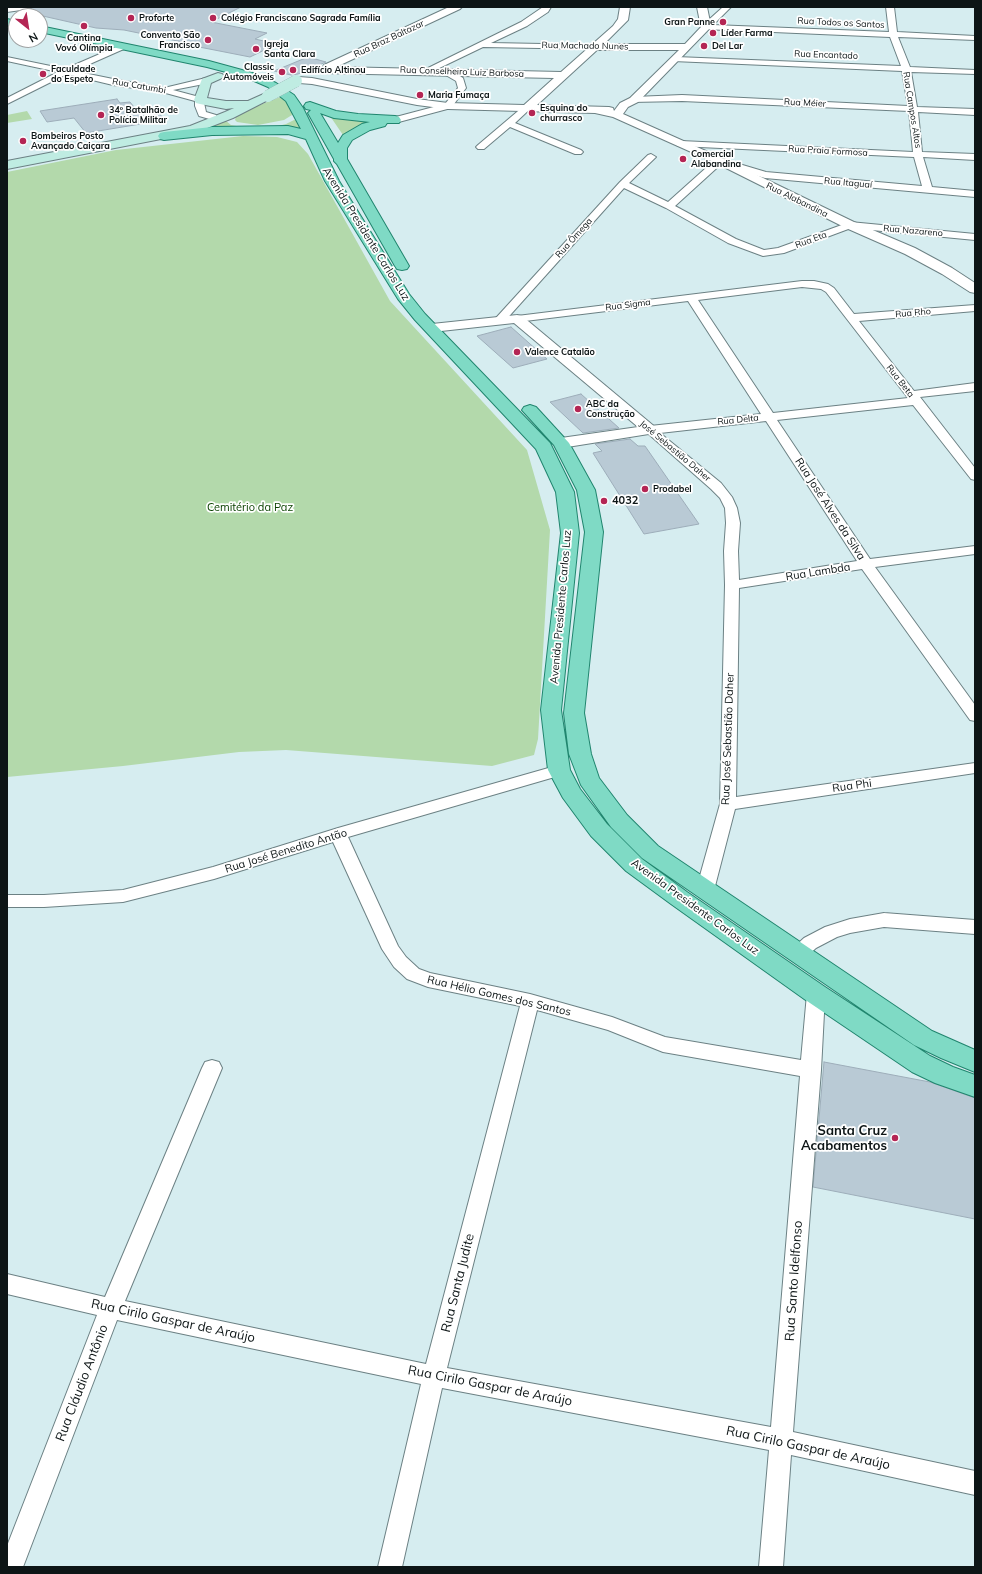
<!DOCTYPE html>
<html>
<head>
<meta charset="utf-8">
<style>
  body { margin:0 }
  #map { position:relative; width:982px; height:1574px; overflow:hidden; background:#d6edf0; font-family:Mulish,sans-serif }
  canvas { display:block }
  .frame { position:absolute; inset:0; border:8px solid #0d1516; pointer-events:none }
  .north { position:absolute; left:8px; top:8px; width:40px; height:40px; box-sizing:border-box; background:#fff; border:1px solid #9ea1a2; border-radius:50%; rotate:150deg; font-size:11px; font-weight:700; line-height:16px; text-align:center; color:#0d1516 }
  .north::after { content:''; display:block; margin:auto; width:14px; height:18px; background:#b42554; clip-path:polygon(50% 0,100% 100%,50% 72%,0 100%) }
</style>
</head>
<body>
<div id="map">
<canvas width="982" height="1574"></canvas>
<div class="frame"></div>
<div class="north">N</div>
</div>
<script>
const ctx = document.querySelector('canvas').getContext('2d');
ctx.lineJoin = 'round';
function fill(path, color) {
  ctx.fillStyle = color;
  ctx.fill(path, 'evenodd');
}
function poly(rows) {
  const path = new Path2D();
  for (const r of rows) {
    path.moveTo(r[0], r[1]);
    for (let i = 2; i < r.length; i += 2) path.lineTo(r[i], r[i + 1]);
  }
  return path;
}
function stroke(path, color, width, dash) {
  ctx.strokeStyle = color;
  ctx.lineWidth = width;
  ctx.lineCap = dash ? 'butt' : 'round';
  ctx.setLineDash(dash || []);
  ctx.stroke(path);
}
function drawText(font, color, halo, rows, align = 'center') {
  ctx.font = font + ' Mulish,sans-serif';
  ctx.lineWidth = 3.5;
  ctx.setLineDash([]);
  ctx.textBaseline = 'middle';
  ctx.strokeStyle = halo;
  ctx.fillStyle = color;
  for (const [text, x, y, turn = 0] of rows) {
    ctx.save();
    ctx.translate(x, y);
    ctx.rotate((+turn || 0) * Math.PI / 180);
    ctx.textAlign = isNaN(turn) ? turn : align;
    if (halo) ctx.strokeText(text, 0, 0);
    ctx.fillText(text, 0, 0);
    ctx.restore();
  }
}
fill(poly([
  [280,97,290,105,292,110,292,115,284,120,258,125,237,122,235,120,236,116,242,112],
  [27,111,32,119,7,123,7,115],
  [330,116,366,120,369,122,356,130,343,135],
  [296,119,302,129,202,129,225,120,231,125,247,128,274,127,286,124],
  [243,136,277,137,297,142,308,154,390,301,527,450,550,530,538,739,534,755,492,766,286,750,239,752,123,766,7,777,7,172,116,150]
]), '#b3d9ab');
const building = poly([
  [33,7,241,7,211,22,267,33,255,39,277,44,250,57,189,45,192,44,124,30,96,28,25,12,33,7],
  [308,57,326,62,298,74,291,75,274,71,308,57],
  [117,99,120,103,130,102,138,112,155,109,165,120,86,133,74,118,47,122,40,111,117,99],
  [511,327,547,359,513,368,477,336,511,327],
  [581,394,619,428,583,433,550,402,581,394],
  [630,439,638,446,645,446,699,524,644,534,593,453,602,451,595,444,630,439],
  [824,1062,930,1082,975,1098,975,1219,813,1187,824,1062]
]);
fill(building, '#b9cad5');
stroke(building, '#9dadb9', 1);
const minor = poly([
  [32,7,28,9,7,12,7,8,32,7],
  [543,7,551,7,548,12,527,26,491,43,594,45,597,45,597,49,483,47,429,73,426,73,422,71,521,22,543,7],
  [723,7,731,7,713,25,889,32,886,7,894,7,897,32,975,36,975,40,898,37,910,67,975,70,975,74,911,72,917,107,975,109,975,115,918,112,922,152,975,154,975,160,923,157,932,187,975,191,975,197,765,178,720,165,675,206,736,239,764,250,778,248,850,222,975,234,975,240,851,228,784,253,763,256,728,243,666,208,624,188,503,323,495,323,494,321,495,319,620,182,648,155,651,154,656,157,629,183,668,202,716,159,719,158,766,172,922,186,914,157,678,146,676,144,678,142,681,141,913,152,909,111,682,101,631,102,630,100,634,97,682,95,908,106,902,71,673,61,672,59,676,57,901,66,890,37,703,29,703,25,723,7],
  [123,44,126,44,126,48,74,71,113,79,164,88,206,78,209,79,210,81,209,83,173,90,203,98,206,112,216,115,217,117,216,119,213,120,199,116,195,106,195,101,162,92,113,85,67,74,7,104,7,98,58,72,7,61,7,57,65,69,123,44],
  [444,70,450,70,463,78,466,88,451,108,395,123,392,122,391,120,392,118,445,104,458,88,456,81,444,74,443,72,444,70],
  [527,105,531,108,515,123,581,150,583,152,581,154,575,154,510,127,484,149,478,149,476,147,478,145,524,106,527,105],
  [802,281,814,281,828,284,834,288,854,314,975,305,975,311,859,321,914,391,975,383,975,391,920,397,975,468,975,480,971,479,913,405,777,420,870,559,975,546,975,554,875,567,975,705,975,721,970,720,862,569,739,588,736,797,975,763,975,773,735,809,714,890,711,894,705,896,699,894,696,890,720,804,725,585,724,551,726,523,725,508,720,498,711,489,644,430,646,427,650,426,761,414,688,301,517,322,512,319,517,316,802,281],
  [802,287,821,289,826,292,908,398,773,413,698,300,802,287],
  [766,421,857,561,739,580,738,551,740,523,737,508,732,497,721,483,660,433,766,421],
  [559,765,565,766,567,770,565,774,348,837,398,946,406,957,419,969,430,973,530,994,612,1017,665,1037,801,1060,807,994,810,989,816,987,822,989,825,994,821,1070,793,1432,975,1471,975,1495,791,1455,783,1567,759,1567,769,1450,442,1388,402,1567,378,1567,421,1384,117,1320,23,1567,7,1567,7,1546,97,1315,7,1294,7,1274,105,1297,202,1068,205,1062,212,1060,219,1062,222,1068,125,1301,426,1364,520,1006,428,987,407,979,394,967,382,949,333,842,214,879,123,902,44,907,7,907,7,895,44,895,123,890,213,867,338,828,559,765],
  [537,1010,608,1030,663,1052,800,1076,771,1427,447,1368,537,1010],
  [884,913,975,920,975,934,884,927,850,933,837,937,816,948,804,959,798,961,792,959,789,954,792,949,804,938,825,927,850,919,884,913]
]);
const tertiary = poly([
  [449,7,462,7,460,9,336,67,561,72,613,26,618,19,620,7,630,7,628,20,604,44,685,44,701,27,697,7,707,7,711,27,709,29,638,102,628,107,623,114,726,160,854,222,915,248,952,268,975,283,975,293,970,292,942,274,905,254,846,228,718,164,613,117,595,113,448,109,417,105,312,84,299,83,294,80,299,77,312,78,417,99,448,103,524,105,554,78,321,73,316,70,317,68,323,67,324,65,449,7],
  [597,50,679,50,630,98,620,103,614,111,613,108,609,107,537,105,597,50],
  [517,315,522,316,655,427,658,430,655,433,561,448,556,446,553,443,556,440,561,438,638,427,514,323,432,332,427,331,425,328,427,325,432,324,517,315]
]);
const secondary = poly([
  [218,73,222,74,224,76,222,78,211,83,207,98,226,101,248,101,268,92,272,94,274,96,272,98,233,118,197,132,7,169,7,161,190,126,225,112,234,108,226,109,200,104,196,103,194,100,202,79,218,73]
]);
const primary = poly([
  [7,19,16,21,16,27,7,25,7,19],
  [40,26,209,61,253,73,276,83,294,95,303,108,339,181,409,294,425,314,550,443,574,492,579,533,561,710,570,770,580,789,607,824,642,859,687,892,825,987,930,1056,953,1067,975,1075,975,1097,935,1083,912,1072,807,1001,671,904,626,871,591,836,563,798,548,770,541,710,561,533,556,492,536,449,415,320,398,299,325,181,306,139,288,134,212,135,164,140,160,139,158,136,160,133,164,132,212,127,288,126,301,129,286,101,268,87,245,77,207,67,40,32,40,26],
  [310,102,336,111,358,114,395,116,399,117,401,120,399,123,387,123,385,126,370,130,352,140,347,148,347,159,409,266,407,269,402,270,397,269,395,266,337,164,334,161,334,159,308,113,311,110,306,109,304,106,306,103,310,102],
  [320,113,334,118,370,122,362,124,343,135,338,143,320,113],
  [530,405,536,407,569,443,595,490,603,532,584,713,591,754,599,778,627,815,658,846,932,1031,975,1050,975,1072,941,1058,914,1045,642,858,611,827,581,785,569,754,564,713,585,532,577,490,554,445,522,410,524,407,530,405]
]);
stroke(minor, '#6c8184', 2);
stroke(tertiary, '#6c8184', 2);
stroke(secondary, '#6c8184', 2);
stroke(primary, '#20856e', 2);
fill(minor, '#fff');
fill(tertiary, '#fff');
fill(secondary, '#bfece2');
fill(primary, '#7fdac5');
const secondaryBridge = poly([
  [268,96,296,81]
]);
stroke(secondaryBridge, '#6c8184', 12, []);
stroke(secondaryBridge, '#bfece2', 12);
for (const [x, y, r, color] of [
  [131,18,4,"#b42554"],
  [213,18,4,"#b42554"],
  [723,22,4,"#b42554"],
  [84,26,4,"#b42554"],
  [713,33,4,"#b42554"],
  [208,40,4,"#b42554"],
  [704,46,4,"#b42554"],
  [256,49,4,"#b42554"],
  [293,70,4,"#b42554"],
  [282,72,4,"#b42554"],
  [43,74,4,"#b42554"],
  [420,95,4,"#b42554"],
  [532,113,4,"#b42554"],
  [101,115,4,"#b42554"],
  [23,141,4,"#b42554"],
  [683,159,4,"#b42554"],
  [517,352,4,"#b42554"],
  [578,409,4,"#b42554"],
  [645,489,4,"#b42554"],
  [604,501,4,"#b42554"],
  [895,1138,4,"#b42554"]
]) {
  const dot = new Path2D();
  dot.arc(x, y, r, 0, 2 * Math.PI);
  ctx.fillStyle = color;
  ctx.fill(dot);
  stroke(dot, '#fff', 1.5);
}
drawText('bold 9px', '#0d1516', '#fff', [
  ["Proforte",139,18],
  ["Colégio Franciscano Sagrada Família",221,18],
  ["Gran Panne",715,22,"right"],
  ["Líder Farma",721,33],
  ["Convento São",200,35,"right"],
  ["Francisco",200,45,"right"],
  ["Cantina",84,38,"center"],
  ["Vovó Olímpia",84,48,"center"],
  ["Igreja",264,44],
  ["Santa Clara",264,54],
  ["Del Lar",712,46],
  ["Classic",274,67,"right"],
  ["Automóveis",274,77,"right"],
  ["Faculdade",51,69],
  ["do Espeto",51,79],
  ["Edifício Altinou",301,70],
  ["Maria Fumaça",428,95],
  ["Esquina do",540,108],
  ["churrasco",540,118],
  ["34º Batalhão de",109,110],
  ["Polícia Militar",109,120],
  ["Bombeiros Posto",31,136],
  ["Avançado Caiçara",31,146],
  ["Comercial",691,154],
  ["Alabandina",691,164],
  ["Valence Catalão",525,352],
  ["ABC da",586,404],
  ["Construção",586,414],
  ["Prodabel",653,489]
], 'left');
drawText('9px', '#0d1516', '#fff', [
  ["Rua Todos os Santos",841,23,3],
  ["Rua Braz Baltazar",389,39,-25],
  ["Rua Machado Nunes",585,46,1],
  ["Rua Encantado",826,55,2],
  ["Rua Conselheiro Luiz Barbosa",462,72,2],
  ["Rua Catumbi",139,86,10],
  ["Rua Méier",805,103,3],
  ["Rua Campos Altos",912,110,81],
  ["Rua Praia Formosa",828,151,3],
  ["Rua Itaguaí",848,183,5],
  ["Rua Alabandina",797,200,26],
  ["Rua Nazareno",913,231,5],
  ["Rua Ômega",574,238,-48],
  ["Rua Eta",811,240,-20],
  ["Rua Sigma",628,305,-7],
  ["Rua Rho",913,313,-5],
  ["Rua Beta",900,381,52],
  ["Rua Delta",738,420,-6],
  ["José Sebastião Daher",675,451,40]
]);
drawText('11px', '#0d1516', '#fff', [
  ["Avenida Presidente Carlos Luz",366,234,58],
  ["Rua José Alves da Silva",830,509,57],
  ["Rua Lambda",818,572,-9],
  ["Avenida Presidente Carlos Luz",561,607,-85],
  ["Rua José Sebastião Daher",728,739,-88],
  ["Rua Phi",852,786,-8],
  ["Rua José Benedito Antão",286,851,-17],
  ["Avenida Presidente Carlos Luz",695,907,36],
  ["Rua Hélio Gomes dos Santos",499,996,13]
]);
drawText('bold 11px', '#0d1516', '#fff', [
  ["4032",612,501]
], 'left');
drawText('11px', '#0a4200', '#fff', [
  ["Cemitério da Paz",250,508]
]);
drawText('bold 13px', '#0d1516', '#fff', [
  ["Santa Cruz",887,1131],
  ["Acabamentos",887,1146]
], 'right');
drawText('13px', '#0d1516', '#fff', [
  ["Rua Santo Idelfonso",794,1281,-86],
  ["Rua Santa Judite",458,1283,-76],
  ["Rua Cirilo Gaspar de Araújo",173,1321,12],
  ["Rua Cláudio Antônio",82,1383,-69],
  ["Rua Cirilo Gaspar de Araújo",490,1386,11],
  ["Rua Cirilo Gaspar de Araújo",808,1448,12]
]);
</script>
</body>
</html>
